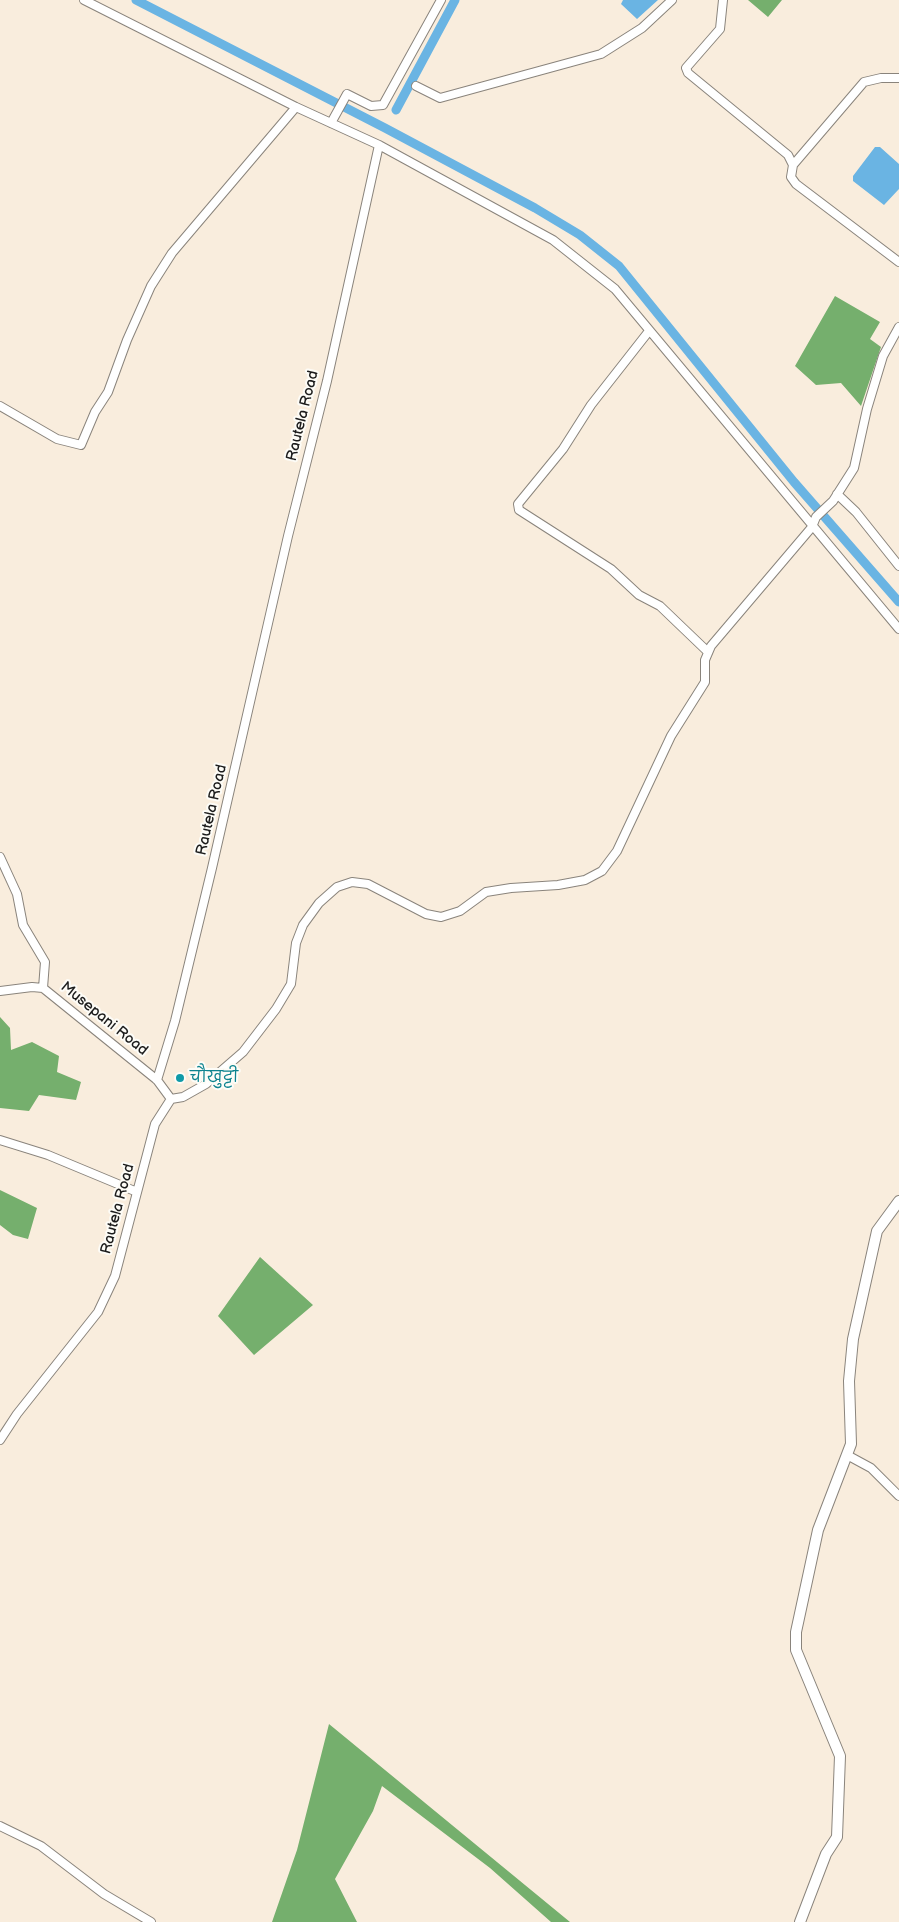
<!DOCTYPE html>
<html>
<head>
<meta charset="utf-8">
<style>
  body { margin:0 }
  canvas { display:block; background:#f9eddd }
</style>
</head>
<body>
<canvas width="899" height="1922"></canvas>
<script>
const ctx = document.querySelector('canvas').getContext('2d');
ctx.lineJoin = 'round';
function fill(path, color) {
  ctx.fillStyle = color;
  ctx.fill(path, 'evenodd');
}
function poly(rows) {
  const path = new Path2D();
  for (const r of rows) {
    path.moveTo(r[0], r[1]);
    for (let i = 2; i < r.length; i += 2) path.lineTo(r[i], r[i + 1]);
  }
  return path;
}
function stroke(path, color, width, dash) {
  ctx.strokeStyle = color;
  ctx.lineWidth = width;
  ctx.lineCap = dash ? 'butt' : 'round';
  ctx.setLineDash(dash || []);
  ctx.stroke(path);
}
function drawText(font, color, halo, rows, align = 'center') {
  ctx.font = font + ' "Balsamiq Sans","Playpen Sans Deva",sans-serif';
  ctx.lineWidth = 4;
  ctx.setLineDash([]);
  ctx.textBaseline = 'middle';
  ctx.strokeStyle = halo;
  ctx.fillStyle = color;
  for (const [text, x, y, turn = 0] of rows) {
    ctx.save();
    ctx.translate(x, y);
    ctx.rotate((+turn || 0) * Math.PI / 180);
    ctx.textAlign = isNaN(turn) ? turn : align;
    if (halo) ctx.strokeText(text, 0, 0);
    ctx.fillText(text, 0, 0);
    ctx.restore();
  }
}
fill(poly([
  [748,0,782,0,768,17],
  [835,296,880,322,870,339,881,347,861,406,841,383,816,385,795,366],
  [0,1017,10,1028,11,1050,32,1042,59,1056,57,1072,81,1082,76,1100,39,1095,29,1111,0,1108],
  [0,1190,37,1208,28,1239,13,1235,0,1225],
  [260,1257,313,1305,254,1355,218,1316],
  [329,1724,570,1922,551,1922,490,1868,382,1786,373,1811,335,1879,357,1922,272,1922,297,1850]
]), '#75af6d');
fill(poly([
  [623,0,658,0,637,19,621,4],
  [875,147,880,147,899,164,899,189,884,205,853,181,853,176]
]), '#6ab4e3');
stroke(poly([
  [136,0,385,128,535,208,580,235,619,266,794,482,899,602],
  [396,110,455,0]
]), '#6ab4e3', 9);
const minor = poly([
  [84,0,296,107,379,145,553,240,615,289,899,629],
  [723,0,720,29,686,68,688,73,788,155,793,165,791,177,796,184,899,262],
  [416,86,440,98,601,54,642,28,672,0],
  [331,123,347,94,371,106,383,105,441,0],
  [793,165,864,82,881,78,899,78],
  [649,331,591,405,563,449,518,504,519,510,611,569,639,595,660,606,708,652],
  [0,406,57,439,81,445,95,412,108,392,127,340,151,286,172,253,296,107],
  [837,494,856,512,899,566],
  [0,857,17,894,23,925,45,962,43,988],
  [0,991,32,987,43,988,157,1080,171,1099],
  [157,1080,175,1021,212,868,288,536,327,381,379,145],
  [171,1099,183,1097,206,1084,243,1052,276,1009,291,984,296,943,303,925,319,903,337,887,352,882,368,884,426,914,441,917,460,911,486,892,511,888,558,885,585,880,602,871,617,851,671,736,705,682,705,660,711,646,812,527,816,517,833,501,854,468,867,409,883,356,899,327],
  [0,1140,48,1155,137,1192],
  [0,1440,17,1414,98,1312,115,1276,155,1124,171,1099],
  [847,1455,871,1468,899,1496],
  [0,1826,41,1846,104,1894,151,1922]
]);
const tertiary = poly([
  [800,1922,826,1854,837,1837,840,1756,796,1650,796,1632,818,1530,851,1444,849,1381,853,1339,877,1231,899,1201]
]);
stroke(minor, '#8a847c', 10);
stroke(tertiary, '#8a847c', 12);
stroke(minor, '#fff', 8);
stroke(tertiary, '#fff', 10);
for (const [x, y, r, color] of [
  [180,1078,5,"#0f9aa8"]
]) {
  const dot = new Path2D();
  dot.arc(x, y, r, 0, 2 * Math.PI);
  ctx.fillStyle = color;
  ctx.fill(dot);
  stroke(dot, '#fdfcf7', 2);
}
drawText('15px', '#1c1c1c', '#fdfcf7', [
  ["Rautela Road",303,416,-76],
  ["Rautela Road",212,810,-77],
  ["Musepani Road",104,1019,39],
  ["Rautela Road",118,1209,-75]
]);
drawText('15px', '#0d838f', '#fdfcf7', [
  ["चौखुट्टी",190,1078]
], 'left');
</script>
</body>
</html>
